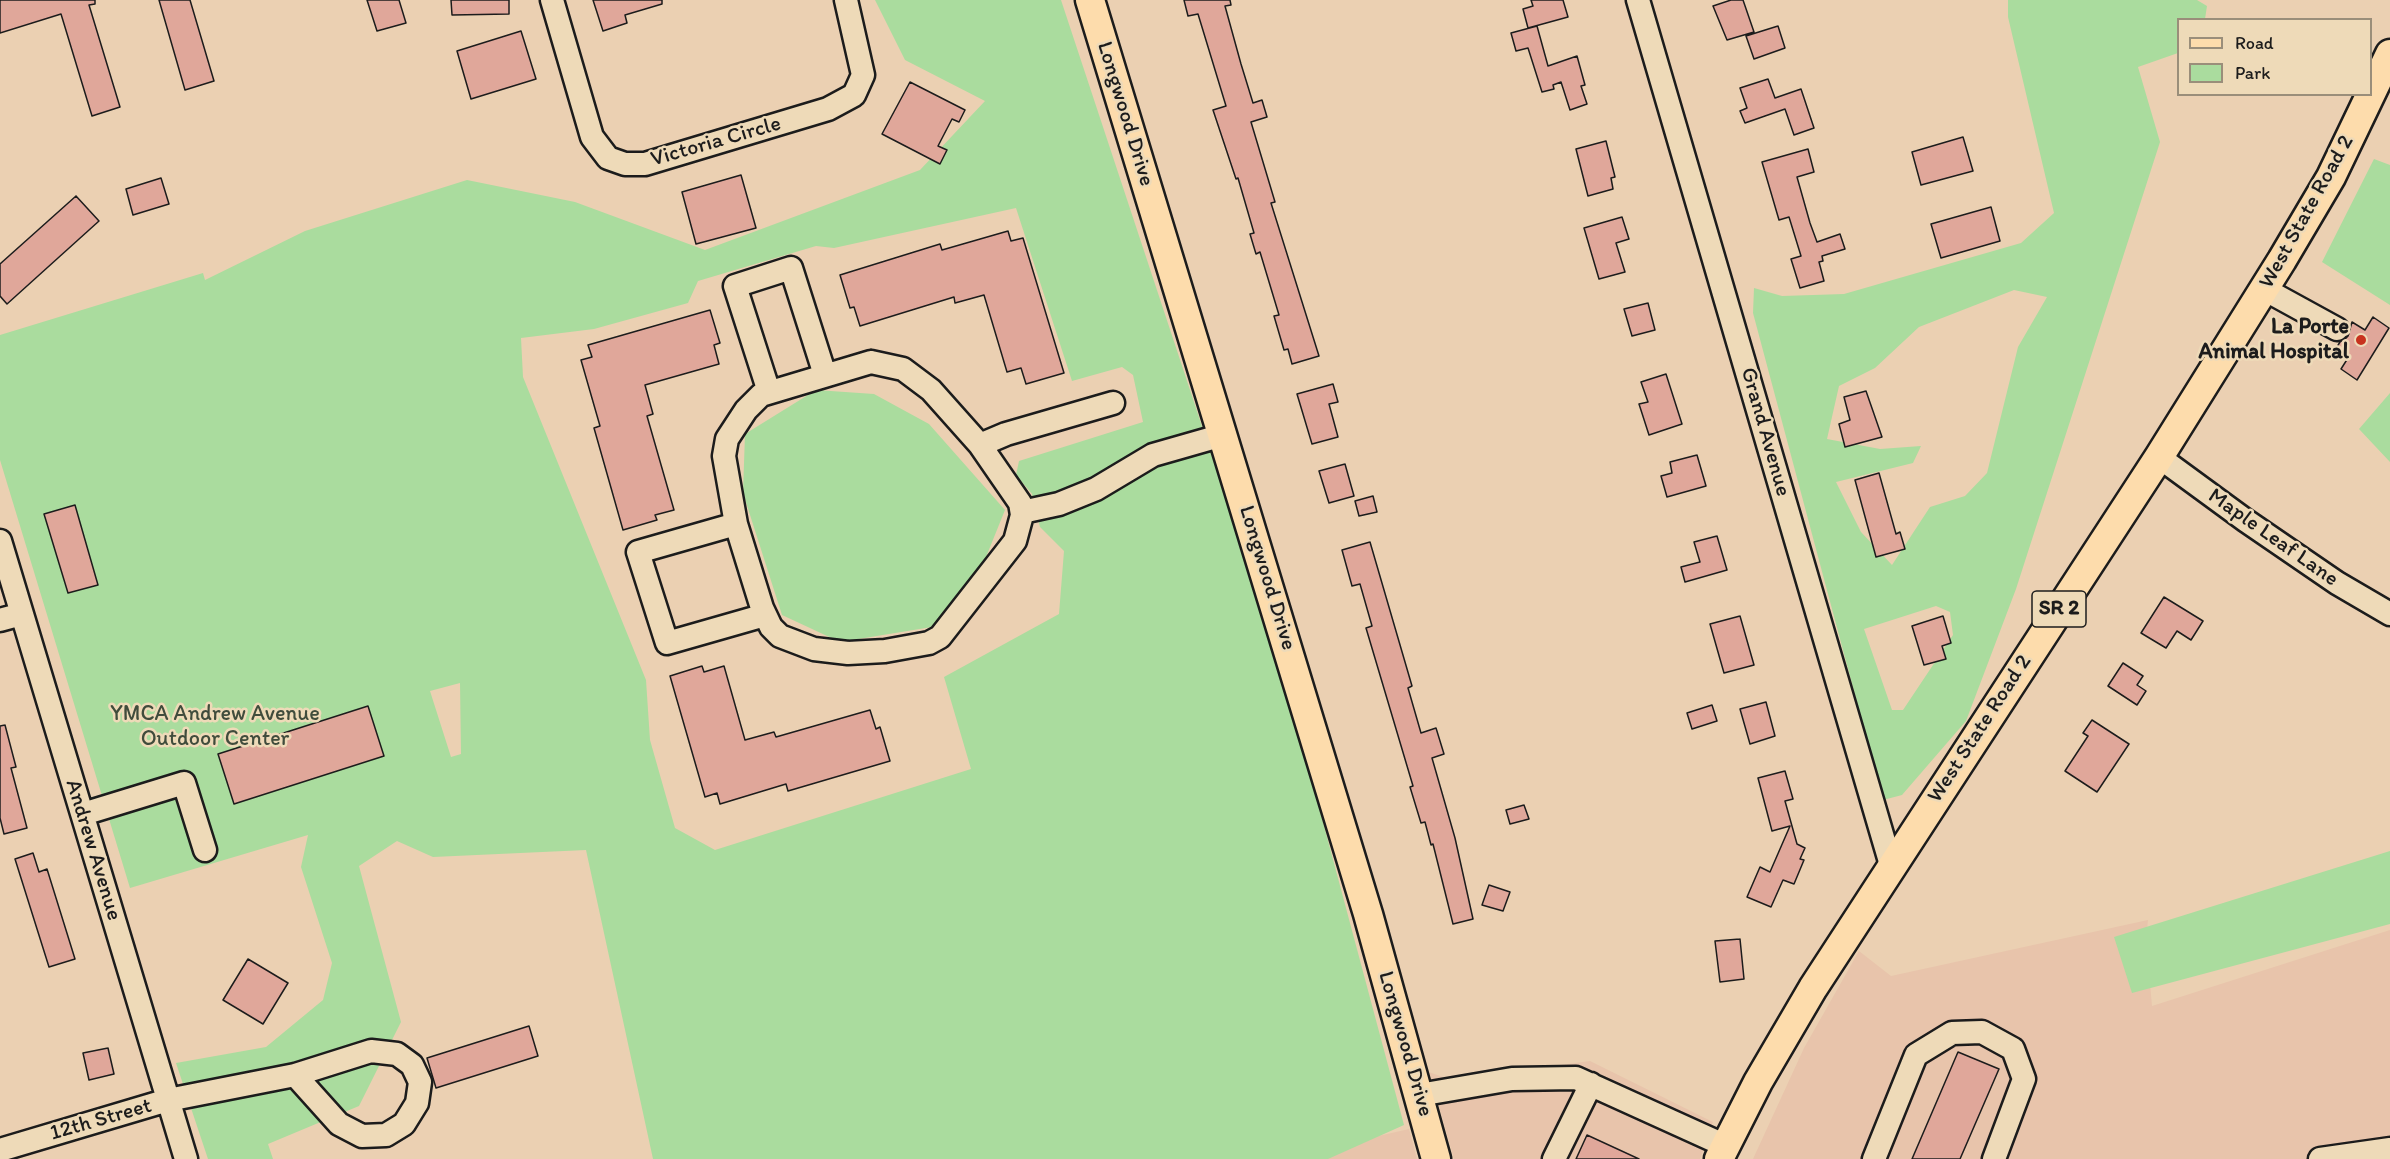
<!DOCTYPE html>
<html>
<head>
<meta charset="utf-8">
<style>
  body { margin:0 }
  #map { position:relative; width:2390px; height:1159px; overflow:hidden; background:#ebd0b2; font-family:Itim,sans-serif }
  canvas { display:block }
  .legend { position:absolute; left:2177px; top:18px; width:195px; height:78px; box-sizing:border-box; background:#eedab8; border:2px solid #9a8e7a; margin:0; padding:8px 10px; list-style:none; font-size:18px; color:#1c1c1c }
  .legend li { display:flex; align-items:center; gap:12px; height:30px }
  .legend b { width:30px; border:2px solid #9a8e7a }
</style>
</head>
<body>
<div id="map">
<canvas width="2390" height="1159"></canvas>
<ul class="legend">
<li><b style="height:8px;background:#fddcac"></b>Road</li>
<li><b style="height:16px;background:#aadc9e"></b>Park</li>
</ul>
</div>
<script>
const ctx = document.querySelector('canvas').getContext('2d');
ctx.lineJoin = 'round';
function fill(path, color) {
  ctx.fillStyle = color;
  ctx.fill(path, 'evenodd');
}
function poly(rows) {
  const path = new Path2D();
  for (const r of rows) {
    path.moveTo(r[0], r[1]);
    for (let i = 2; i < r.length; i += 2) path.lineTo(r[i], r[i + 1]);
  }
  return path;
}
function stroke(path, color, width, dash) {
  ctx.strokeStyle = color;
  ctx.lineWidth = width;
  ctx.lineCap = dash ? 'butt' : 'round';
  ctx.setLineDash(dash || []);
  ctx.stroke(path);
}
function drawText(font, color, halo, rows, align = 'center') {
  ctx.font = font + ' Itim,sans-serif';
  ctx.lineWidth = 5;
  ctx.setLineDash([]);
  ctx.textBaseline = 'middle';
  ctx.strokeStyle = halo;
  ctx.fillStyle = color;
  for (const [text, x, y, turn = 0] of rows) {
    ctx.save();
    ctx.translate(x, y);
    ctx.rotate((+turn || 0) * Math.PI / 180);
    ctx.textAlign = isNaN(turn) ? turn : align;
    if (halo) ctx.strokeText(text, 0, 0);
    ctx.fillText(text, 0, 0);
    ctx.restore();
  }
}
fill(poly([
  [2148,920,2146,939,2152,1006,2390,930,2390,1159,1753,1159,1804,1048,1859,951,1891,976],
  [1590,1061,1713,1122,1700,1159,1454,1159,1429,1072,1451,1080],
  [1409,1129,1417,1159,1278,1159]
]), '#e8c4ab');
fill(poly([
  [875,0,1061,0,1281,665,1404,1125,1328,1159,653,1159,586,850,433,857,397,841,359,866,401,1022,359,1106,268,1144,273,1159,208,1159,176,1063,266,1047,323,1000,332,963,301,867,308,835,130,888,0,460,0,335,203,273,205,280,305,231,467,180,575,202,705,250,920,170,985,101,905,60],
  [1016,208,1072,381,1122,367,1133,375,1143,422,1019,461,1016,475,1032,494,1040,527,1064,551,1059,614,944,677,971,769,715,850,675,828,650,740,646,680,523,377,521,338,594,329,688,303,698,281,816,246,834,248],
  [460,683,461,754,451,757,430,691],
  [2008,0,2197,0,2207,6,2205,19,2178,20,2178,53,2138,67,2160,142,2016,589,1966,721,1902,795,1883,800,1753,313,1754,288,1782,296,1844,294,2021,243,2054,213,2008,17],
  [2014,290,2047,297,2018,347,1987,473,1965,496,1930,507,1892,565,1861,532,1836,482,1913,463,1921,446,1880,449,1827,439,1839,386,1875,368,1919,327],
  [1936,606,1950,612,1953,635,1903,710,1892,710,1864,629],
  [2374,159,2390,165,2390,305,2322,262],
  [816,390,874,394,929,424,1005,510,984,562,932,627,840,642,782,615,743,493,745,434],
  [2390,393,2390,462,2359,429],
  [2390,851,2390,924,2132,993,2114,937]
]), '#aadc9e');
const building = poly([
  [0,0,95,0,95,4,89,5,120,107,92,116,61,14,0,33,0,0],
  [159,0,190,0,214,81,185,90,159,0],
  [367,0,399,0,406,23,377,31,367,0],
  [451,0,509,0,509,14,452,15,451,0],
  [593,0,662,0,662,4,625,15,627,23,603,31,593,0],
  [1184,0,1230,0,1231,5,1225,6,1241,64,1253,103,1262,100,1267,117,1251,122,1275,202,1271,203,1319,356,1292,364,1288,349,1284,350,1274,316,1279,315,1260,252,1256,254,1250,234,1254,233,1238,178,1236,179,1213,110,1226,106,1198,14,1188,16,1184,0],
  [1531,0,1563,0,1568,17,1528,28,1523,9,1533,6,1531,0],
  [1731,0,1743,0,1754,32,1727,40,1713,6,1731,0],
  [1537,26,1548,66,1577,56,1585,85,1581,86,1587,104,1570,110,1561,82,1553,85,1554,89,1542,92,1528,48,1516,51,1511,33,1537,26],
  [1778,26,1785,48,1754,59,1746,36,1778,26],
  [521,31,536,79,471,99,457,51,521,31],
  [1768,79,1775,98,1801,89,1814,128,1794,135,1785,109,1745,123,1740,111,1747,108,1740,88,1768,79],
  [910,82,965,110,959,122,952,119,938,146,947,150,940,164,882,134,910,82],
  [1963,137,1973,171,1921,185,1912,152,1963,137],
  [1606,141,1615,177,1611,178,1613,189,1588,196,1576,149,1606,141],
  [1808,149,1814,172,1797,177,1810,223,1817,242,1840,234,1845,249,1822,256,1823,261,1819,262,1824,281,1800,288,1791,259,1801,256,1789,217,1779,220,1762,162,1808,149],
  [741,175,756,228,696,244,682,192,741,175],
  [161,178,169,204,133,215,126,189,161,178],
  [76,196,99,221,7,304,0,296,0,264,76,196],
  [1991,207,2000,241,1941,258,1931,224,1991,207],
  [1622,217,1629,239,1616,243,1625,272,1599,279,1584,228,1622,217],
  [1008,231,1011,241,1023,238,1064,373,1026,384,1021,368,1007,372,984,295,955,303,954,297,860,326,854,307,850,308,840,275,940,244,942,250,1008,231],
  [1648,303,1655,330,1632,336,1624,309,1648,303],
  [710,310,720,343,714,345,719,364,645,385,653,414,647,416,674,510,655,515,657,520,623,530,594,428,600,426,581,360,592,357,588,345,710,310],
  [2373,317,2389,328,2357,380,2341,369,2348,358,2335,350,2340,342,2348,336,2352,322,2365,330,2373,317],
  [1666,374,1682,424,1649,435,1639,404,1648,402,1641,382,1666,374],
  [1333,384,1338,402,1329,404,1338,437,1312,444,1297,394,1333,384],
  [1866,391,1882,437,1845,447,1839,424,1850,420,1844,397,1866,391],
  [1697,455,1706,486,1667,497,1661,476,1672,473,1670,462,1697,455],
  [1345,464,1354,496,1329,503,1319,471,1345,464],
  [1879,473,1896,534,1900,532,1905,549,1876,557,1855,480,1879,473],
  [1373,496,1377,512,1359,516,1355,501,1373,496],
  [75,505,98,585,68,593,44,514,75,505],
  [1717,536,1727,570,1685,582,1681,567,1700,562,1694,542,1717,536],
  [1370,542,1412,686,1408,688,1421,733,1436,728,1444,754,1432,758,1455,838,1473,919,1453,924,1433,844,1431,845,1425,822,1421,823,1410,787,1413,786,1366,628,1372,626,1360,584,1352,586,1342,550,1370,542],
  [2164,597,2203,621,2191,640,2177,631,2166,648,2141,633,2164,597],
  [1740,616,1754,665,1724,673,1710,624,1740,616],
  [1943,616,1951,643,1942,646,1946,659,1924,665,1912,626,1943,616],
  [2123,663,2143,676,2137,685,2146,691,2137,705,2108,686,2123,663],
  [702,666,704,672,724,666,745,740,774,732,776,737,870,710,876,729,880,727,890,761,788,791,786,784,720,804,717,793,705,797,670,676,702,666],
  [1766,702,1775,736,1750,744,1740,709,1766,702],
  [1712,705,1717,721,1692,729,1687,713,1712,705],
  [368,706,384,756,234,804,218,754,368,706],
  [2092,720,2129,744,2097,792,2065,771,2088,736,2083,733,2092,720],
  [5,725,16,767,11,768,27,828,4,834,0,818,0,726,5,725],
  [1785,771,1793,799,1785,801,1797,844,1805,848,1800,859,1804,860,1794,884,1783,880,1771,907,1747,897,1760,867,1770,872,1790,826,1772,831,1758,778,1785,771],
  [1524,805,1529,819,1510,824,1506,810,1524,805],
  [33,853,39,872,47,869,75,959,49,967,15,859,33,853],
  [1489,885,1510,892,1503,911,1482,905,1489,885],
  [1740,939,1744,979,1720,982,1715,941,1740,939],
  [248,959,288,983,263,1024,223,1000,248,959],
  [529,1026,538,1056,436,1088,427,1058,529,1026],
  [108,1048,114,1074,89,1080,83,1053,108,1048],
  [1958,1052,1999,1069,1960,1159,1912,1159,1958,1052],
  [1587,1135,1639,1159,1576,1159,1587,1135]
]);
fill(building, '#e0a79a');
stroke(building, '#1c1c1c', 1.5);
const minor = poly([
  [552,0,592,137,608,158,625,164,645,164,828,109,854,95,863,75,846,0],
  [1638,0,1891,865],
  [2264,289,2337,329],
  [871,362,903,369,931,390,980,445,1020,503,1022,515,1015,541,940,637,929,643,885,651,848,653,814,649,780,636,771,627,762,608,736,524,724,456,727,439,746,410,761,395,871,362],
  [769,392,735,286,791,268,825,375],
  [980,445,1006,434,1113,403],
  [2159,457,2245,520,2337,583,2390,614],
  [1022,512,1059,504,1096,489,1153,455,1223,435],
  [736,524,638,552,667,643,765,615],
  [0,541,186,1159],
  [0,620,22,614],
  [83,814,184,783,205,850],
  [1419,1095,1512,1079,1576,1078,1726,1146],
  [0,1150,168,1100,295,1075,371,1051,397,1054,412,1065,420,1082,417,1103,404,1124,386,1135,362,1136,339,1124,295,1075],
  [1554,1159,1591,1084],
  [1874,1159,1916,1055,1952,1033,1982,1032,2013,1049,2024,1079,1994,1159],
  [2320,1159,2390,1149]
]);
const major = poly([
  [1090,0,1368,914,1436,1159],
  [1719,1159,1758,1082,1813,988,2159,457,2282,260,2331,177,2390,54]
]);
stroke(minor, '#1c1c1c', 27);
stroke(major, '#1c1c1c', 33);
stroke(minor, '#eedab8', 22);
stroke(major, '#fddcac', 28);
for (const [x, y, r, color] of [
  [2361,340,6,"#c8321e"]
]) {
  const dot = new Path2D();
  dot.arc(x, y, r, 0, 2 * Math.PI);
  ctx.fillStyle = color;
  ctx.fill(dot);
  stroke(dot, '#eedab8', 2);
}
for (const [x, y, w] of [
  [2059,609,54]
]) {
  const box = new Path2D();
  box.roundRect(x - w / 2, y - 18, w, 36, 4.5);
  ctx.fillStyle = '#eedab8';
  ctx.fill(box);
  stroke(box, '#1c1c1c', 1.5);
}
drawText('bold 21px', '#1c1c1c', null, [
  ["SR 2",2059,609]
]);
drawText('22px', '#1c1c1c', '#eedab8', [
  ["Longwood Drive",1125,114,73],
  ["Victoria Circle",716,142,-16],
  ["West State Road 2",2307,212,-61],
  ["Grand Avenue",1765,432,74],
  ["Maple Leaf Lane",2273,538,35],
  ["Longwood Drive",1267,578,73],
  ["West State Road 2",1980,729,-57],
  ["Andrew Avenue",93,850,73],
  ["Longwood Drive",1405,1044,74],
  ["12th Street",101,1120,-16]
]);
drawText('bold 22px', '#1c1c1c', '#eedab8', [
  ["La Porte",2349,327],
  ["Animal Hospital",2349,352]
], 'right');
drawText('22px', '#404c3c', '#eedab8', [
  ["YMCA Andrew Avenue",215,714],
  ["Outdoor Center",215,739]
]);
</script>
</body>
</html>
